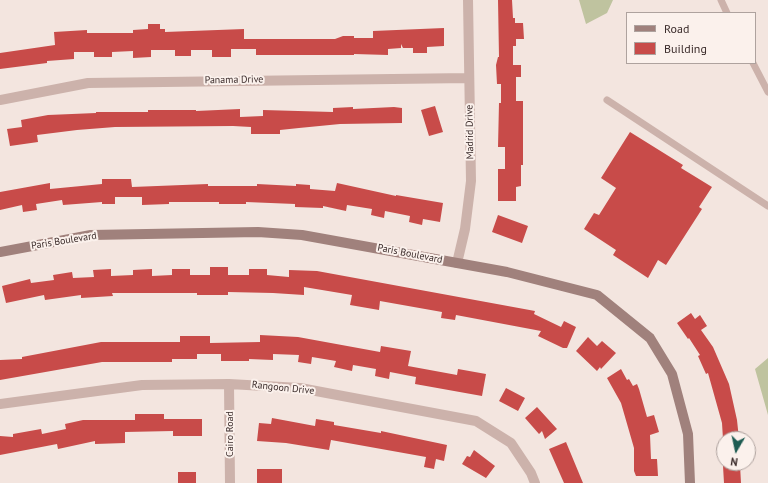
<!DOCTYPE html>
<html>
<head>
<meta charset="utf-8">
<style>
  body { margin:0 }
  #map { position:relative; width:768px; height:483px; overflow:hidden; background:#f3e5df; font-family:"PT Sans",sans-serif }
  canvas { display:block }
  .legend { position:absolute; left:626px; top:12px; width:130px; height:52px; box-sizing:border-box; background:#fbf1ec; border:1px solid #aea29e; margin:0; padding:5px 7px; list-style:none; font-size:12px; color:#3a2b2a }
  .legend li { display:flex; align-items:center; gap:8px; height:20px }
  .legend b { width:20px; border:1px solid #aea29e }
  .north { position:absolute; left:716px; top:431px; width:40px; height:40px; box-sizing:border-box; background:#fbf1ec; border:1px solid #aea29e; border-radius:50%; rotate:189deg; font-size:11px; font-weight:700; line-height:16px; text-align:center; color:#3a2b2a }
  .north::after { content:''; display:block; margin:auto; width:14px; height:18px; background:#1e5c52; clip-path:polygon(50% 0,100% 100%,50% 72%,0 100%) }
</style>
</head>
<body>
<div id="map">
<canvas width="768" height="483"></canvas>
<ul class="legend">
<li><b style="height:5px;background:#a0817c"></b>Road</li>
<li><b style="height:11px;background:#c84b49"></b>Building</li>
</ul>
<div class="north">N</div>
</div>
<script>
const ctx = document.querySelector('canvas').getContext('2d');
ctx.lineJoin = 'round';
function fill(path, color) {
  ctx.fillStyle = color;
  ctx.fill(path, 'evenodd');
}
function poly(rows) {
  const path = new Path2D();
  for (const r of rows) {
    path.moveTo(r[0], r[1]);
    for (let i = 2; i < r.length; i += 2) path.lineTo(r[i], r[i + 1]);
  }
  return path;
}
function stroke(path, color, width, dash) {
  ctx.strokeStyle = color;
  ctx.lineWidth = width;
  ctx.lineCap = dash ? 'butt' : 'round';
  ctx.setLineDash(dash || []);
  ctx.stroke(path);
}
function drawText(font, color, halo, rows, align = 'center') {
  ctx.font = font + ' "PT Sans",sans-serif';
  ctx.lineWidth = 4;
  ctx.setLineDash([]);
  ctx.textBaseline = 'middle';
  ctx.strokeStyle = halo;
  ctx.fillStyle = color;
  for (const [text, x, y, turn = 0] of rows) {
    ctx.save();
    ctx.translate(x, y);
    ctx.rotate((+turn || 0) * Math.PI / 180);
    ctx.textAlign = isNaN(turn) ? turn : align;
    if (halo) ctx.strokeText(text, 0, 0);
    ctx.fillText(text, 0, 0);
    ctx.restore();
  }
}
fill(poly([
  [579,0,613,0,607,13,586,24],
  [768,358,768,415,755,369]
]), '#bfc39f');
fill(poly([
  [498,0,512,0,513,18,515,18,515,23,523,23,524,39,516,39,516,46,513,46,513,65,521,65,521,77,516,77,516,101,523,101,523,165,521,165,521,186,516,187,516,201,498,201,498,169,505,169,505,147,498,147,499,103,501,103,501,84,497,84,496,65,498,57,499,57],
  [148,24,160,24,160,29,165,29,165,32,244,29,244,39,335,39,343,36,354,36,354,38,373,38,373,31,444,28,444,46,427,47,427,53,413,53,413,48,403,48,401,44,401,48,388,49,388,55,354,54,354,55,256,55,256,49,231,49,231,57,212,57,212,50,191,50,191,56,175,56,175,50,151,50,151,57,133,58,133,51,112,52,112,57,94,57,94,52,74,52,74,59,47,61,47,63,0,69,0,53,55,45,54,32,87,30,87,33,133,33,133,30,148,29],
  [435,106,443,132,429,136,421,110],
  [353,107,353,109,394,107,402,108,402,123,340,124,299,128,280,130,280,134,251,134,251,127,233,126,115,127,77,130,37,135,38,142,10,146,7,129,22,127,21,120,48,115,96,113,96,112,148,112,148,110,196,110,196,111,240,109,240,117,263,116,263,110,333,112,333,108],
  [630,132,683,165,681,168,712,187,699,207,702,209,666,265,658,260,648,278,613,255,616,250,584,229,594,213,599,215,616,188,601,178],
  [102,179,131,179,132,187,208,184,208,186,257,186,257,184,296,186,296,184,310,185,310,189,335,191,337,183,396,196,396,195,443,203,440,222,423,219,422,225,409,222,410,216,385,211,384,218,371,215,372,209,347,205,346,211,323,206,323,208,295,207,295,204,246,202,246,204,219,204,219,202,169,202,169,204,142,205,142,197,115,197,115,204,102,204,102,202,63,205,62,200,36,204,37,210,23,212,22,205,0,210,0,192,50,183,50,189,102,184],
  [498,215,528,226,522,243,492,232],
  [210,267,228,267,228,275,249,275,249,269,267,269,267,275,289,277,289,270,317,271,535,311,534,314,561,327,564,321,576,327,567,348,563,348,538,336,541,331,456,315,455,320,441,318,442,312,380,301,379,310,350,305,352,295,304,287,304,295,273,293,228,292,228,295,197,295,197,293,112,293,113,296,81,298,81,295,45,300,44,295,6,303,2,286,30,279,31,283,54,280,53,275,72,272,73,278,94,277,93,270,111,269,111,276,133,275,133,270,152,269,152,276,172,275,172,269,190,269,190,275,210,275],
  [691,313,695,319,700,315,707,326,701,330,713,347,729,384,737,420,739,439,723,439,722,423,708,373,706,374,698,356,700,355,689,338,688,339,677,323],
  [260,335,298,337,380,352,381,346,411,351,408,366,457,375,458,369,486,374,482,396,415,384,416,377,390,372,389,379,375,376,376,369,353,365,352,371,334,367,336,361,312,357,311,364,298,362,299,355,273,354,273,360,249,359,249,361,221,361,221,354,197,354,197,359,172,359,172,362,102,362,0,380,0,360,22,359,22,357,101,342,180,342,180,336,210,336,210,343,260,342],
  [588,337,597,346,602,341,616,353,601,369,600,367,597,371,576,351],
  [621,369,627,380,629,379,633,386,637,384,639,389,647,417,654,415,659,432,650,435,651,459,657,459,658,476,636,476,634,471,634,448,621,403,607,378],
  [506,388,525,398,518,411,499,401],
  [537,407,557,429,545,439,542,431,539,434,525,418],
  [135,414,164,414,164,419,202,419,202,436,173,436,173,431,125,432,125,443,95,444,95,441,58,449,57,444,0,455,0,436,13,437,13,434,41,429,42,434,66,429,65,424,83,420,135,420],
  [272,418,315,426,316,419,334,422,334,425,381,433,381,431,447,445,444,461,436,459,434,469,424,467,426,457,331,440,329,450,286,443,257,441,259,423,271,424],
  [566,442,583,483,564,483,549,449],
  [474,450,495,466,486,478,462,464,467,456,470,457],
  [740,465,741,483,724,483,723,466],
  [257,469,282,469,282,483,257,483],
  [178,472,196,472,196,483,178,483]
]), '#c84b49');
stroke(poly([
  [721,0,727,13],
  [753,63,768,92],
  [607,100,768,206]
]), '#ccb2ab', 7);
stroke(poly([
  [0,100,88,83,469,78],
  [457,263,465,229,471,181,468,0],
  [229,384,230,483],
  [0,404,142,385,229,384,300,388,476,421,511,443,531,473,535,483]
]), '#ccb2ab', 10);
stroke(poly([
  [0,252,91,235,258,232,302,235,507,272,597,295,650,338,672,374,688,434,690,483]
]), '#a0817c', 10);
drawText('10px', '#3a2b2a', '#fbf1ec', [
  ["Panama Drive",234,80,-1],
  ["Madrid Drive",470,132,-91],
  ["Paris Boulevard",64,241,-9],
  ["Paris Boulevard",410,254,11],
  ["Rangoon Drive",283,388,6],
  ["Cairo Road",230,434,-90]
]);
</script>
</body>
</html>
